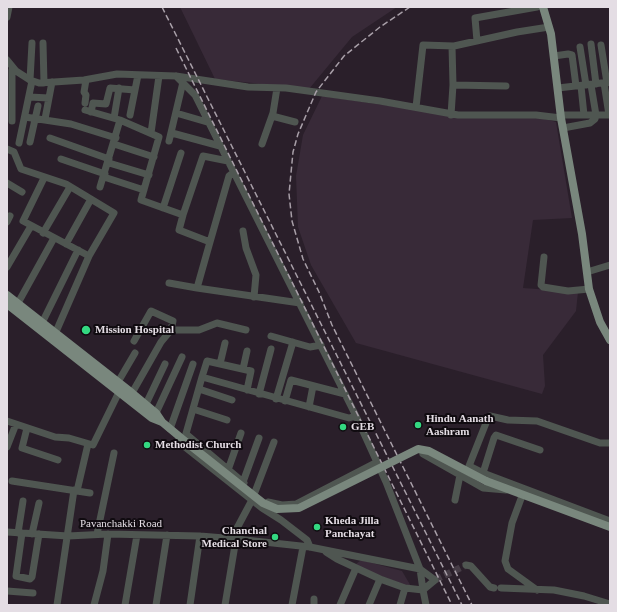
<!DOCTYPE html>
<html>
<head>
<meta charset="utf-8">
<style>
  body { margin:0 }
  #map { position:relative; width:617px; height:612px; overflow:hidden; background:#2a1f2a; font-family:"Times New Roman",serif }
  canvas { display:block }
  .frame { position:absolute; inset:0; border:8px solid #e4dde4; pointer-events:none }
</style>
</head>
<body>
<div id="map">
<canvas width="617" height="612"></canvas>
<div class="frame"></div>
</div>
<script>
const ctx = document.querySelector('canvas').getContext('2d');
ctx.lineJoin = 'round';
function fill(path, color) {
  ctx.fillStyle = color;
  ctx.fill(path, 'evenodd');
}
function poly(rows) {
  const path = new Path2D();
  for (const r of rows) {
    path.moveTo(r[0], r[1]);
    for (let i = 2; i < r.length; i += 2) path.lineTo(r[i], r[i + 1]);
  }
  return path;
}
function stroke(path, color, width, dash) {
  ctx.strokeStyle = color;
  ctx.lineWidth = width;
  ctx.lineCap = dash ? 'butt' : 'round';
  ctx.setLineDash(dash || []);
  ctx.stroke(path);
}
function drawText(font, color, halo, rows, align = 'center') {
  ctx.font = font + ' "Times New Roman",serif';
  ctx.lineWidth = 4;
  ctx.setLineDash([]);
  ctx.textBaseline = 'middle';
  ctx.strokeStyle = halo;
  ctx.fillStyle = color;
  for (const [text, x, y, turn = 0] of rows) {
    ctx.save();
    ctx.translate(x, y);
    ctx.rotate((+turn || 0) * Math.PI / 180);
    ctx.textAlign = isNaN(turn) ? turn : align;
    if (halo) ctx.strokeText(text, 0, 0);
    ctx.fillText(text, 0, 0);
    ctx.restore();
  }
}
fill(poly([
  [180,7,397,7,352,37,309,89,215,79],
  [322,96,397,107,541,118,556,122,572,218,533,220,523,288,578,292,576,311,543,355,545,386,542,394,356,343,311,265,298,227,296,176,303,135],
  [361,560,402,571,412,588,359,568,359,566,356,564]
]), '#382a38');
stroke(poly([
  [435,580,466,565]
]), '#463c46', 7, [7, 3.5]);
stroke(poly([
  [7,17,9,7],
  [477,41,475,18,537,7],
  [43,43,44,83],
  [591,44,596,84],
  [601,45,607,83],
  [580,47,586,85],
  [554,56,568,54,572,55,576,86],
  [7,60,16,71,30,80,39,83,84,80,117,74,176,76,248,87,286,88,308,91,380,101,458,115,536,115,561,118],
  [176,76,195,95,356,416,386,482,420,569,423,590,405,588,380,579],
  [30,80,32,43],
  [604,83,609,115],
  [453,85,506,86],
  [581,86,584,115],
  [558,88,610,82],
  [29,97,49,98],
  [85,103,86,95,84,92,86,80],
  [416,107,423,45,454,46,517,32,549,27],
  [85,110,120,120,159,137,141,200,183,215,179,230,210,242,197,288,300,303],
  [91,112,93,103,106,104,110,88,135,90],
  [176,113,207,122],
  [130,115,138,75],
  [451,115,453,85,452,46],
  [561,115,610,115],
  [272,116,295,122],
  [25,117,71,124,116,138],
  [114,118,119,88],
  [45,119,52,82],
  [12,121,12,70],
  [563,128,590,123,595,119,596,115,591,85],
  [151,133,159,76],
  [172,133,220,146],
  [50,138,109,159],
  [169,141,183,82],
  [30,142,38,106],
  [19,143,32,81],
  [114,144,154,157],
  [262,144,273,113,277,88],
  [7,149,14,152,21,169,66,184,114,213,89,256,55,334],
  [61,159,105,174],
  [109,163,149,175],
  [104,177,144,190],
  [44,178,23,221,89,256],
  [7,183,22,192],
  [100,187,120,120],
  [163,208,181,153],
  [183,215,203,156,228,161],
  [7,222,10,216],
  [243,231,246,248,256,275,254,297],
  [43,233,70,187],
  [210,242,229,176,234,172],
  [66,244,91,199],
  [544,257,541,285,543,287,568,291,589,289],
  [7,267,31,226],
  [587,272,610,265],
  [169,283,197,288],
  [18,303,54,238],
  [42,323,78,250],
  [171,330,199,330,217,323,246,330],
  [271,336,310,347,321,345],
  [220,364,225,343],
  [243,369,247,351],
  [202,377,207,361,251,371,247,390],
  [118,382,135,353],
  [199,389,232,400],
  [132,393,161,342,171,330,173,321,151,311,134,341],
  [259,394,271,349],
  [276,399,293,342],
  [285,401,291,380,345,394],
  [146,404,165,364],
  [309,407,313,386],
  [193,409,227,420],
  [156,413,182,357],
  [7,421,55,437,69,438,93,445,119,392],
  [27,428,22,448,58,460],
  [170,429,193,364],
  [186,434,244,483],
  [185,437,202,377,349,418,356,416],
  [179,438,185,447,262,508,281,520,307,540,310,547],
  [610,443,600,443,537,421,508,420,490,416,488,418,469,466,483,473,610,521],
  [7,447,16,424],
  [423,454,483,488,506,490],
  [228,470,241,433],
  [483,473,494,438,496,435,540,450],
  [12,481,90,493],
  [243,482,259,438],
  [77,491,88,444],
  [255,492,274,442],
  [522,496,512,523,505,561,508,569,537,590],
  [455,500,460,475],
  [268,502,282,505,296,504,377,462],
  [236,530,252,500],
  [7,532,68,536,108,534,200,536,236,539],
  [18,533,23,501],
  [22,533,16,576,30,579,32,577,39,534],
  [32,534,39,503],
  [97,534,114,453],
  [326,552,337,559,380,579,369,605],
  [466,565,471,566,490,587,494,588],
  [420,569,435,580,423,590,426,605],
  [501,588,554,590,584,596,610,604],
  [7,591,33,593],
  [57,605,74,490],
  [94,605,103,571,108,534],
  [125,605,137,535],
  [156,605,167,535],
  [190,605,200,536],
  [225,605,236,539,310,547,420,569],
  [292,605,303,547],
  [314,605,314,599],
  [340,605,356,568],
  [400,605,405,588]
]), '#4f5651', 7);
stroke(poly([
  [543,7,551,34,561,118,582,234,589,289,600,322,610,340],
  [7,295,132,393,156,413,162,422],
  [7,304,152,418,162,422,186,442],
  [486,481,610,527]
]), '#79877d', 8);
stroke(poly([
  [162,7,462,605],
  [410,7,380,27,344,56,316,92,298,134,293,152,289,194,292,221,303,259,319,292,332,325,472,605],
  [176,48,452,605]
]), '#a89fa8', 1.5, [6, 3]);
stroke(poly([
  [186,442,263,503,277,509,299,508,418,449,429,451,486,481]
]), '#79877d', 8);
for (const [x, y, r, color] of [
  [86,330,5,"#33d881"],
  [418,425,4,"#33d881"],
  [343,427,4,"#33d881"],
  [147,445,4,"#33d881"],
  [317,527,4,"#33d881"],
  [275,537,4,"#33d881"]
]) {
  const dot = new Path2D();
  dot.arc(x, y, r, 0, 2 * Math.PI);
  ctx.fillStyle = color;
  ctx.fill(dot);
  stroke(dot, '#100b10', 1.5);
}
drawText('bold 11px', '#e4dde4', '#100b10', [
  ["Mission Hospital",95,330],
  ["Hindu Aanath",426,419],
  ["Aashram",426,432],
  ["GEB",351,427],
  ["Methodist Church",155,445],
  ["Kheda Jilla",325,521],
  ["Panchayat",325,534],
  ["Chanchal",267,531,"right"],
  ["Medical Store",267,544,"right"]
], 'left');
drawText('11px', '#e4dde4', '#100b10', [
  ["Pavanchakki Road",121,524]
]);
</script>
</body>
</html>
